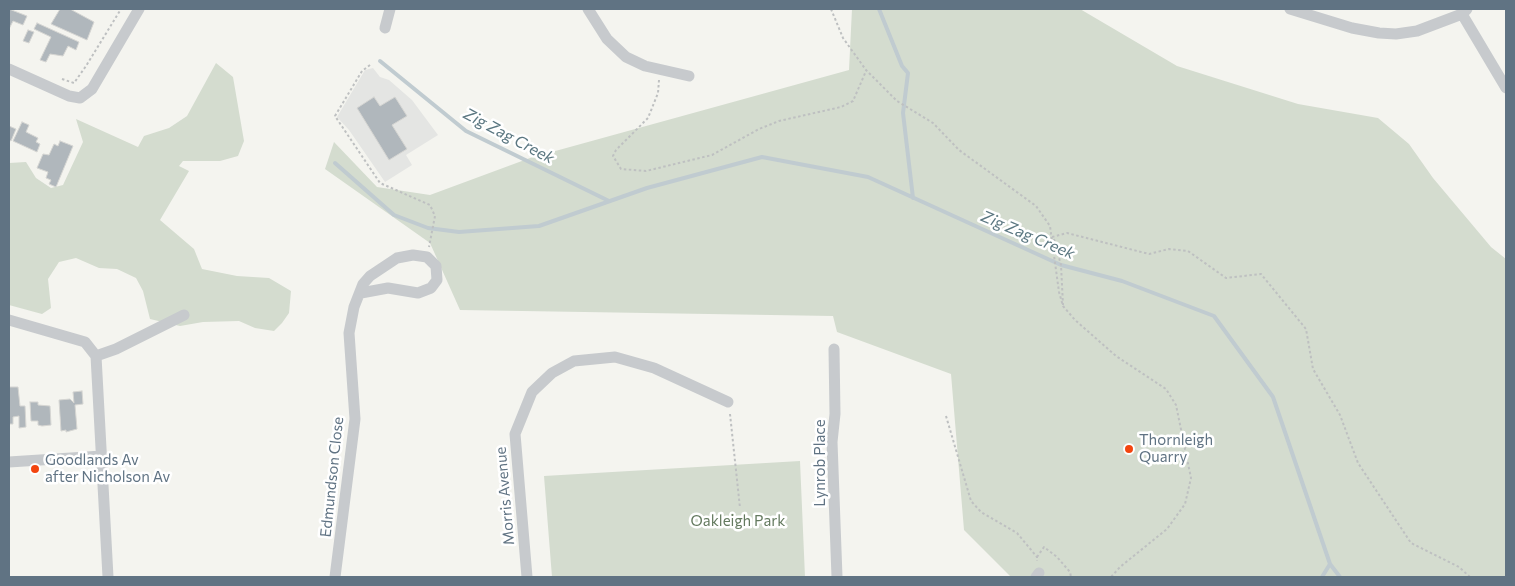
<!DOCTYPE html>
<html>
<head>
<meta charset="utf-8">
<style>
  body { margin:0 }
  #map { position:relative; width:1515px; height:586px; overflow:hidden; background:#f4f4ef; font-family:Commissioner,sans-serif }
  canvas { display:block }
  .frame { position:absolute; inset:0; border:10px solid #607383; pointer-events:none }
</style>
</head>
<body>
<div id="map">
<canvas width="1515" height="586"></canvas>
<div class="frame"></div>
</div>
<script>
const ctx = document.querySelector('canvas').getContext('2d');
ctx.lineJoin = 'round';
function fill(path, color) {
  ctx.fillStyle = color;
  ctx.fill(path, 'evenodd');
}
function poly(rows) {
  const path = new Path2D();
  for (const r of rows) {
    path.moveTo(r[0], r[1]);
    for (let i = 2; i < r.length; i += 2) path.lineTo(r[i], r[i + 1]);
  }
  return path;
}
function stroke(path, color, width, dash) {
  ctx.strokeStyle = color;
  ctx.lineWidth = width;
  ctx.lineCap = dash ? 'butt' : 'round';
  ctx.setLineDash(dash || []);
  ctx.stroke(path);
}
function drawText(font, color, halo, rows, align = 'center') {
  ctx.font = font + ' Commissioner,sans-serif';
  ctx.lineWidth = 5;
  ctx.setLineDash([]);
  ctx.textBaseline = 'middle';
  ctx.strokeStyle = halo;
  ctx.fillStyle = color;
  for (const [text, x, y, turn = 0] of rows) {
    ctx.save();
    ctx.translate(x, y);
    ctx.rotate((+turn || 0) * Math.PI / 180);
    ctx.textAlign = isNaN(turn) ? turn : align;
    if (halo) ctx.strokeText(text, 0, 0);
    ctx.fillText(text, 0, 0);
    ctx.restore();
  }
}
fill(poly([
  [373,68,380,77,389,80,412,100,438,135,406,155,412,165,385,182,349,130,337,117,365,70]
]), '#e4e5e3');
fill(poly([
  [852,9,1080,9,1177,66,1298,104,1378,118,1409,144,1433,178,1491,247,1506,259,1506,577,1011,577,964,530,951,374,837,332,833,316,460,310,430,243,325,169,334,142,377,187,430,195,530,158,849,70],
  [216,63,233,77,244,141,238,156,220,161,183,161,179,166,189,171,160,220,194,249,202,269,237,276,269,278,291,291,289,313,282,323,274,331,255,328,239,321,203,322,180,326,150,319,143,291,136,278,117,269,99,268,76,258,59,262,48,279,51,308,42,314,9,305,9,163,26,162,36,178,51,188,63,185,83,142,76,119,138,147,144,136,169,128,187,116],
  [800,461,805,577,552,577,544,476]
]), '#d4dccf');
stroke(poly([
  [879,9,902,66,908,73,903,113,913,198],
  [380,61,466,131,609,201],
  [335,163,394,215,428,228,459,232,539,226,647,188,762,157,868,177,1061,265,1122,281,1214,316,1273,397,1330,564,1340,577],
  [1322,577,1330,564]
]), '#c0cbd0', 4);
const building = poly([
  [9,9,27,16,23,25,13,21,9,29,9,9],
  [60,9,70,9,94,22,87,40,51,24,60,9],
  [37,23,79,42,76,50,68,46,63,56,50,54,46,62,40,60,51,37,34,29,37,23],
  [28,30,34,32,29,43,23,41,28,30],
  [374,97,380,106,395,97,407,116,392,125,407,149,389,160,357,108,374,97],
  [22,122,29,125,26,132,38,138,36,142,40,144,37,152,13,141,22,122],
  [9,126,16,129,11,141,9,140,9,126],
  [60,141,73,146,56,187,49,184,51,180,46,178,48,172,37,168,43,154,49,155,54,144,58,146,60,141],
  [9,387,18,387,20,406,25,406,26,427,19,428,19,416,13,417,13,424,9,424,9,387],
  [82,391,83,404,75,405,77,429,66,432,66,430,61,431,59,400,70,399,74,403,73,392,82,391],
  [30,402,38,402,38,405,50,406,51,425,42,426,38,425,38,421,31,421,30,402]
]);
fill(building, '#b0b7bc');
stroke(building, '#d5d5d2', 1);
stroke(poly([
  [831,9,843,38,866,70,897,101,933,123,959,150,1036,206,1050,226,1059,292,1063,306,1075,320,1116,356,1166,389,1176,405,1191,478,1185,504,1167,529,1120,567,1111,577],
  [370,65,362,71,335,116,380,183,430,205,435,216,429,247],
  [62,79,74,83,86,66,121,9],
  [659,80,658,93,648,118,616,150,613,156,621,169,646,171,712,155,759,129,779,121,841,107,853,101,866,71],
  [1052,237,1067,233,1149,254,1169,249,1188,251,1226,278,1261,274,1306,329,1313,369,1340,415,1358,463,1411,543,1459,567,1470,577],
  [1054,239,1061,265,1063,305],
  [730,414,740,508],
  [946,416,971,501,981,512,1017,533,1037,557,1037,561],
  [1037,557,1044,547,1057,557,1070,572,1071,577]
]), '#bec0c1', 2, [2.5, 2.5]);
stroke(poly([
  [588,9,607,39,626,57,645,66,689,76],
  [1290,9,1352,28,1379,33,1396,34,1417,31,1462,14],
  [1467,9,1462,14,1506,88],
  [385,28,390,9],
  [9,69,69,96,80,98,92,89,139,9],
  [9,320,85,342,96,356,108,577],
  [834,349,835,414,832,442,837,577],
  [96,356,116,349,184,315],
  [9,462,102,456],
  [335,577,355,419,349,333,354,307,363,284,370,276,397,258,413,255,427,257,436,266,437,280,431,288,418,293,388,288,361,293],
  [527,577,515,434,532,392,552,373,574,361,615,357,654,368,728,402],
  [1036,577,1039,573]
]), '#c7cacd', 11);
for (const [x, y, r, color] of [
  [1129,449,5,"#f3450f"],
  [35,469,5,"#f3450f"]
]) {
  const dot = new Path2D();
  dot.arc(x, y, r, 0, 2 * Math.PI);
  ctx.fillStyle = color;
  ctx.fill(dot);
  stroke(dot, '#fff', 2);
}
drawText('15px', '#607383', '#fff', [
  ["Thornleigh",1139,440],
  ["Quarry",1139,457],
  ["Goodlands Av",45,460],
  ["after Nicholson Av",45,477]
], 'left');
drawText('15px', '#607383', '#fff', [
  ["Lynrob Place",820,463,-90],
  ["Edmundson Close",332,477,-84],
  ["Morris Avenue",505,496,-95]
]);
drawText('15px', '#647a5f', '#fff', [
  ["Oakleigh Park",738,521]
]);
drawText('italic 16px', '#5b7781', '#fff', [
  ["Zig Zag Creek",509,136,28],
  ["Zig Zag Creek",1028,235,23]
]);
</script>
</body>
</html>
